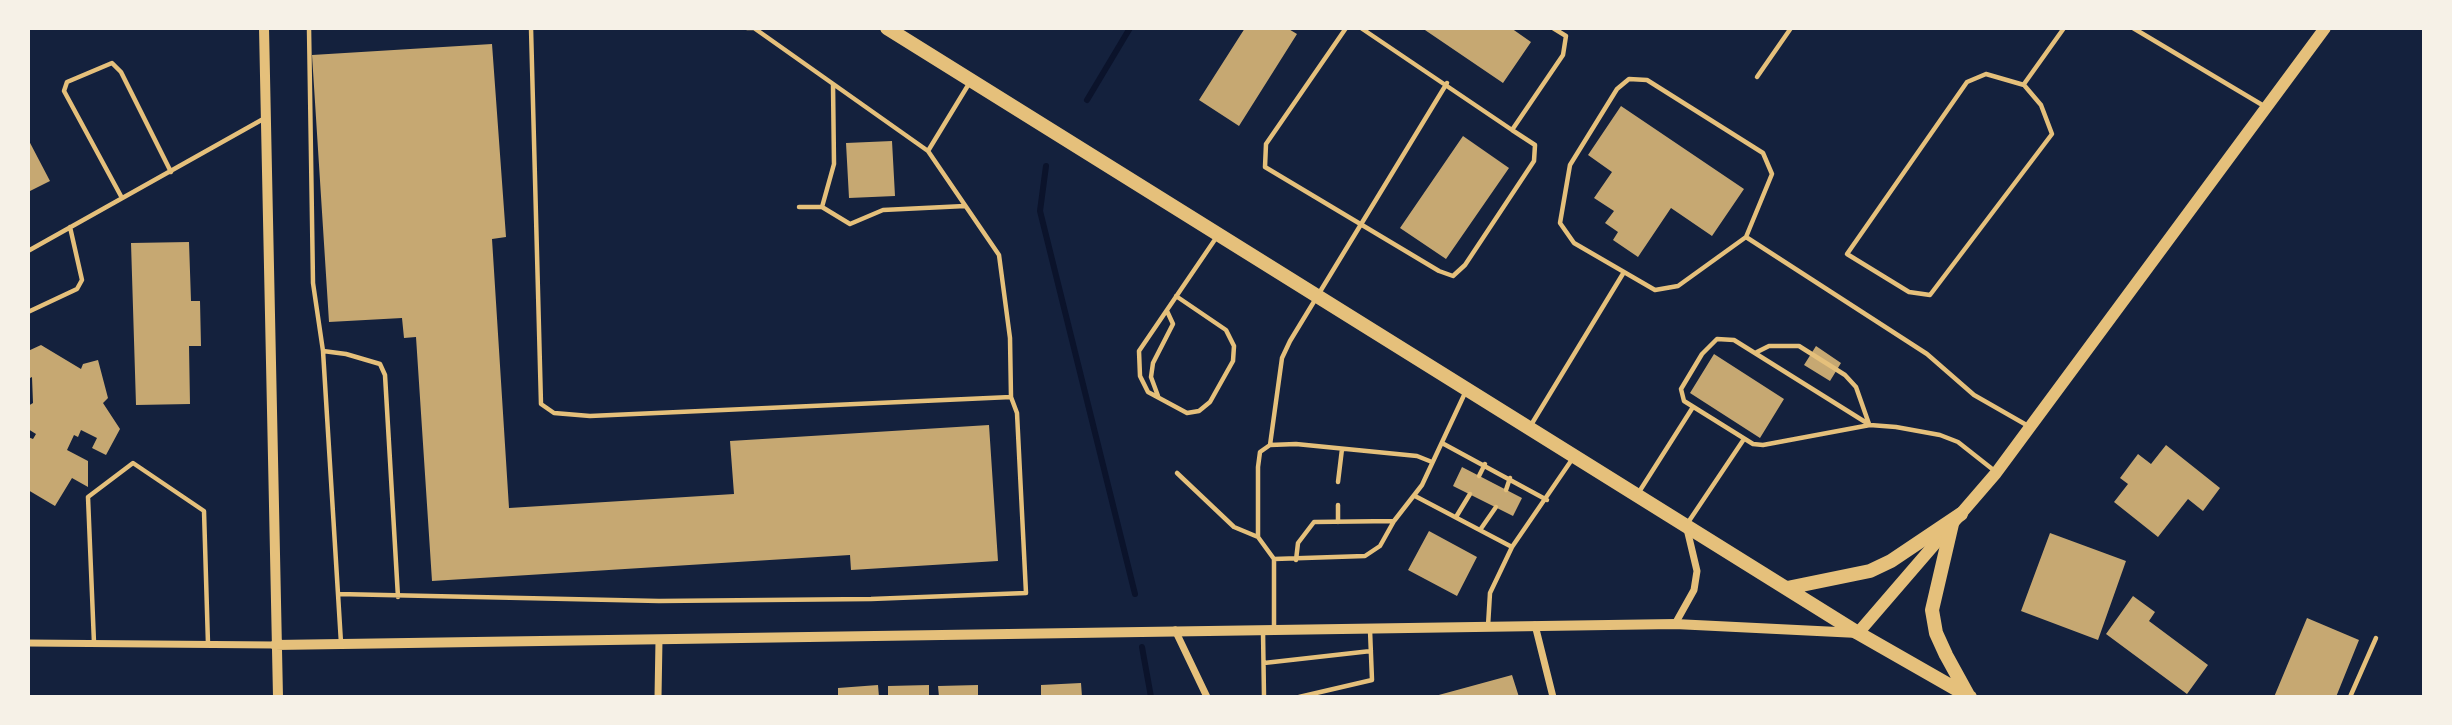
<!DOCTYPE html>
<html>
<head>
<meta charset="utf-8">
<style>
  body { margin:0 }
  #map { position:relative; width:2452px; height:725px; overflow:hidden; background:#14213d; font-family:Cabin,sans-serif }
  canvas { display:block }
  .frame { position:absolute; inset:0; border:30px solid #f6f1e7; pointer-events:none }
</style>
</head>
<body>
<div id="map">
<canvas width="2452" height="725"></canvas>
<div class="frame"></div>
</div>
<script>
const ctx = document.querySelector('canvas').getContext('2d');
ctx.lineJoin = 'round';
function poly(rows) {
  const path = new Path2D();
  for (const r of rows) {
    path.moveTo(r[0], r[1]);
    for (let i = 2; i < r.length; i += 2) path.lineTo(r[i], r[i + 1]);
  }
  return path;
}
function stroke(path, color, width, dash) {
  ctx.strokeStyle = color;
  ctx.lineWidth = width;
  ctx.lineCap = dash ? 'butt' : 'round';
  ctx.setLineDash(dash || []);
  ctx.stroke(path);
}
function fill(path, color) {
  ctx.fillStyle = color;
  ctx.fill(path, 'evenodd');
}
stroke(poly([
  [1087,100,1130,28],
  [1046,166,1040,211,1135,594],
  [1142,647,1151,697]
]), '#0b132b', 6);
fill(poly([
  [1245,28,1287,28,1297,34,1239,126,1199,100],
  [1422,28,1511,28,1531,42,1503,83],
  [492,44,506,237,492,239,509,508,734,494,730,441,989,425,998,561,851,570,850,555,432,581,416,337,404,338,402,318,329,322,312,55],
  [1621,106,1744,189,1712,236,1671,208,1638,257,1613,240,1618,232,1605,223,1614,211,1594,198,1612,172,1588,155],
  [1463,136,1509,168,1446,259,1400,228],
  [28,139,50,181,28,192],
  [892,141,895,196,849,198,846,143],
  [189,242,191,301,200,301,201,346,189,346,190,404,136,405,131,243],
  [41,345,81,369,83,364,98,360,108,398,103,403,120,429,106,455,92,448,97,438,81,430,78,437,74,435,67,450,88,461,88,487,72,478,55,506,28,490,28,437,33,439,36,434,28,429,28,406,33,403,32,377,28,379,28,351],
  [1816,346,1841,363,1830,381,1804,365],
  [1714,354,1784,399,1760,438,1690,393],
  [2166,445,2220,488,2203,511,2188,499,2158,537,2114,502,2128,484,2120,478,2138,454,2151,464],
  [1462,467,1522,498,1513,516,1453,486],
  [1429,531,1477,557,1457,596,1408,570],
  [2050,533,2126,561,2098,640,2021,611],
  [2133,596,2155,612,2149,621,2208,665,2187,694,2106,634],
  [2307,618,2359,640,2336,697,2274,697],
  [1512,675,1519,697,1436,697,1435,696],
  [1081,683,1082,697,1041,697,1041,685],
  [878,685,879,697,838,697,838,688],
  [929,685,929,697,888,697,888,686],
  [978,685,978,697,939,697,938,686]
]), '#c6a872');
stroke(poly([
  [309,28,313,283,323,351],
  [747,28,754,28],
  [754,28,928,151],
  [1346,28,1266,144,1265,167,1439,271,1453,276,1465,265,1534,161,1535,145,1512,130],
  [1361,28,1512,130,1563,55,1566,36,1553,28],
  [2133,28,2264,106],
  [1986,74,2024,85,2041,105,2052,134,1930,295,1909,292,1847,254,1967,82,1986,74],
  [1757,77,1791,28],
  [970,82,928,151,999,255,1010,338,1011,397],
  [833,84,834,164,822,207,850,224,883,210,965,206],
  [2024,84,2064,28],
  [122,198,64,91,67,82,112,63,121,72,171,172],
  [799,207,822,207],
  [28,251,265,118],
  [1624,272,1574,243,1560,223,1570,165,1617,89,1629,79,1647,80,1763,153,1772,174,1746,237],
  [1176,296,1226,330,1234,346,1233,361,1210,402,1199,411,1187,413,1148,392,1140,376,1139,351,1216,238],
  [28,312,77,289,82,280,70,227],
  [1755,353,1769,346,1799,346,1845,375,1856,387,1869,424],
  [1158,396,1151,377,1153,363,1173,324,1167,311],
  [1531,425,1624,272,1655,290,1678,286,1746,237,1927,354,1974,395,2030,427],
  [1870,425,1734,340,1717,339,1702,354,1681,389,1684,401,1753,444,1763,445,1870,425,1896,427,1940,435,1958,442,1996,472],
  [1442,443,1547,500],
  [1270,445,1282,358,1290,341,1447,83],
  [1177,473,1234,527,1258,537],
  [1479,476,1485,464],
  [1338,482,1342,449],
  [1506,490,1510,478],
  [1639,492,1693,407],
  [1415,496,1512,547],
  [1338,505,1338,522],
  [1456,517,1470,494],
  [1687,524,1744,439],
  [1480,530,1496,507],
  [1274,559,1258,537,1258,467,1260,452,1270,445,1296,444,1417,456,1432,462],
  [1296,560,1298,543,1314,522,1394,521],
  [338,594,323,351,346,354,380,364,385,375,398,597],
  [1488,626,1490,593,1512,547,1573,458],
  [1274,629,1274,559,1365,556,1380,546,1394,521,1422,485,1465,393],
  [1263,631,1264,697],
  [94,643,88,497,133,463,204,511,208,644],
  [341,643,338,594,659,601,871,599,1026,593,1017,413,1011,397,590,416,554,413,541,404,531,28],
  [1264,663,1371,651],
  [1299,697,1372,680,1370,630],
  [2350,697,2376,638]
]), '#e5c07b', 4.5);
stroke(poly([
  [1675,624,1694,590,1697,571,1687,529],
  [1535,625,1553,697],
  [1175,630,1207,697],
  [28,643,275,645],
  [658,697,659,640]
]), '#e5c07b', 7);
stroke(poly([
  [264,28,278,697],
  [275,645,1675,624,1858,633]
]), '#e5c07b', 10);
stroke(poly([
  [1858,633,1996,473,2325,28]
]), '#e5c07b', 12);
stroke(poly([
  [887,28,1858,633,1970,697],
  [1952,524,1932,610,1936,633,1946,655,1968,695],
  [1787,588,1870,571,1891,561,1961,514]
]), '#e5c07b', 14);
</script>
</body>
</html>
